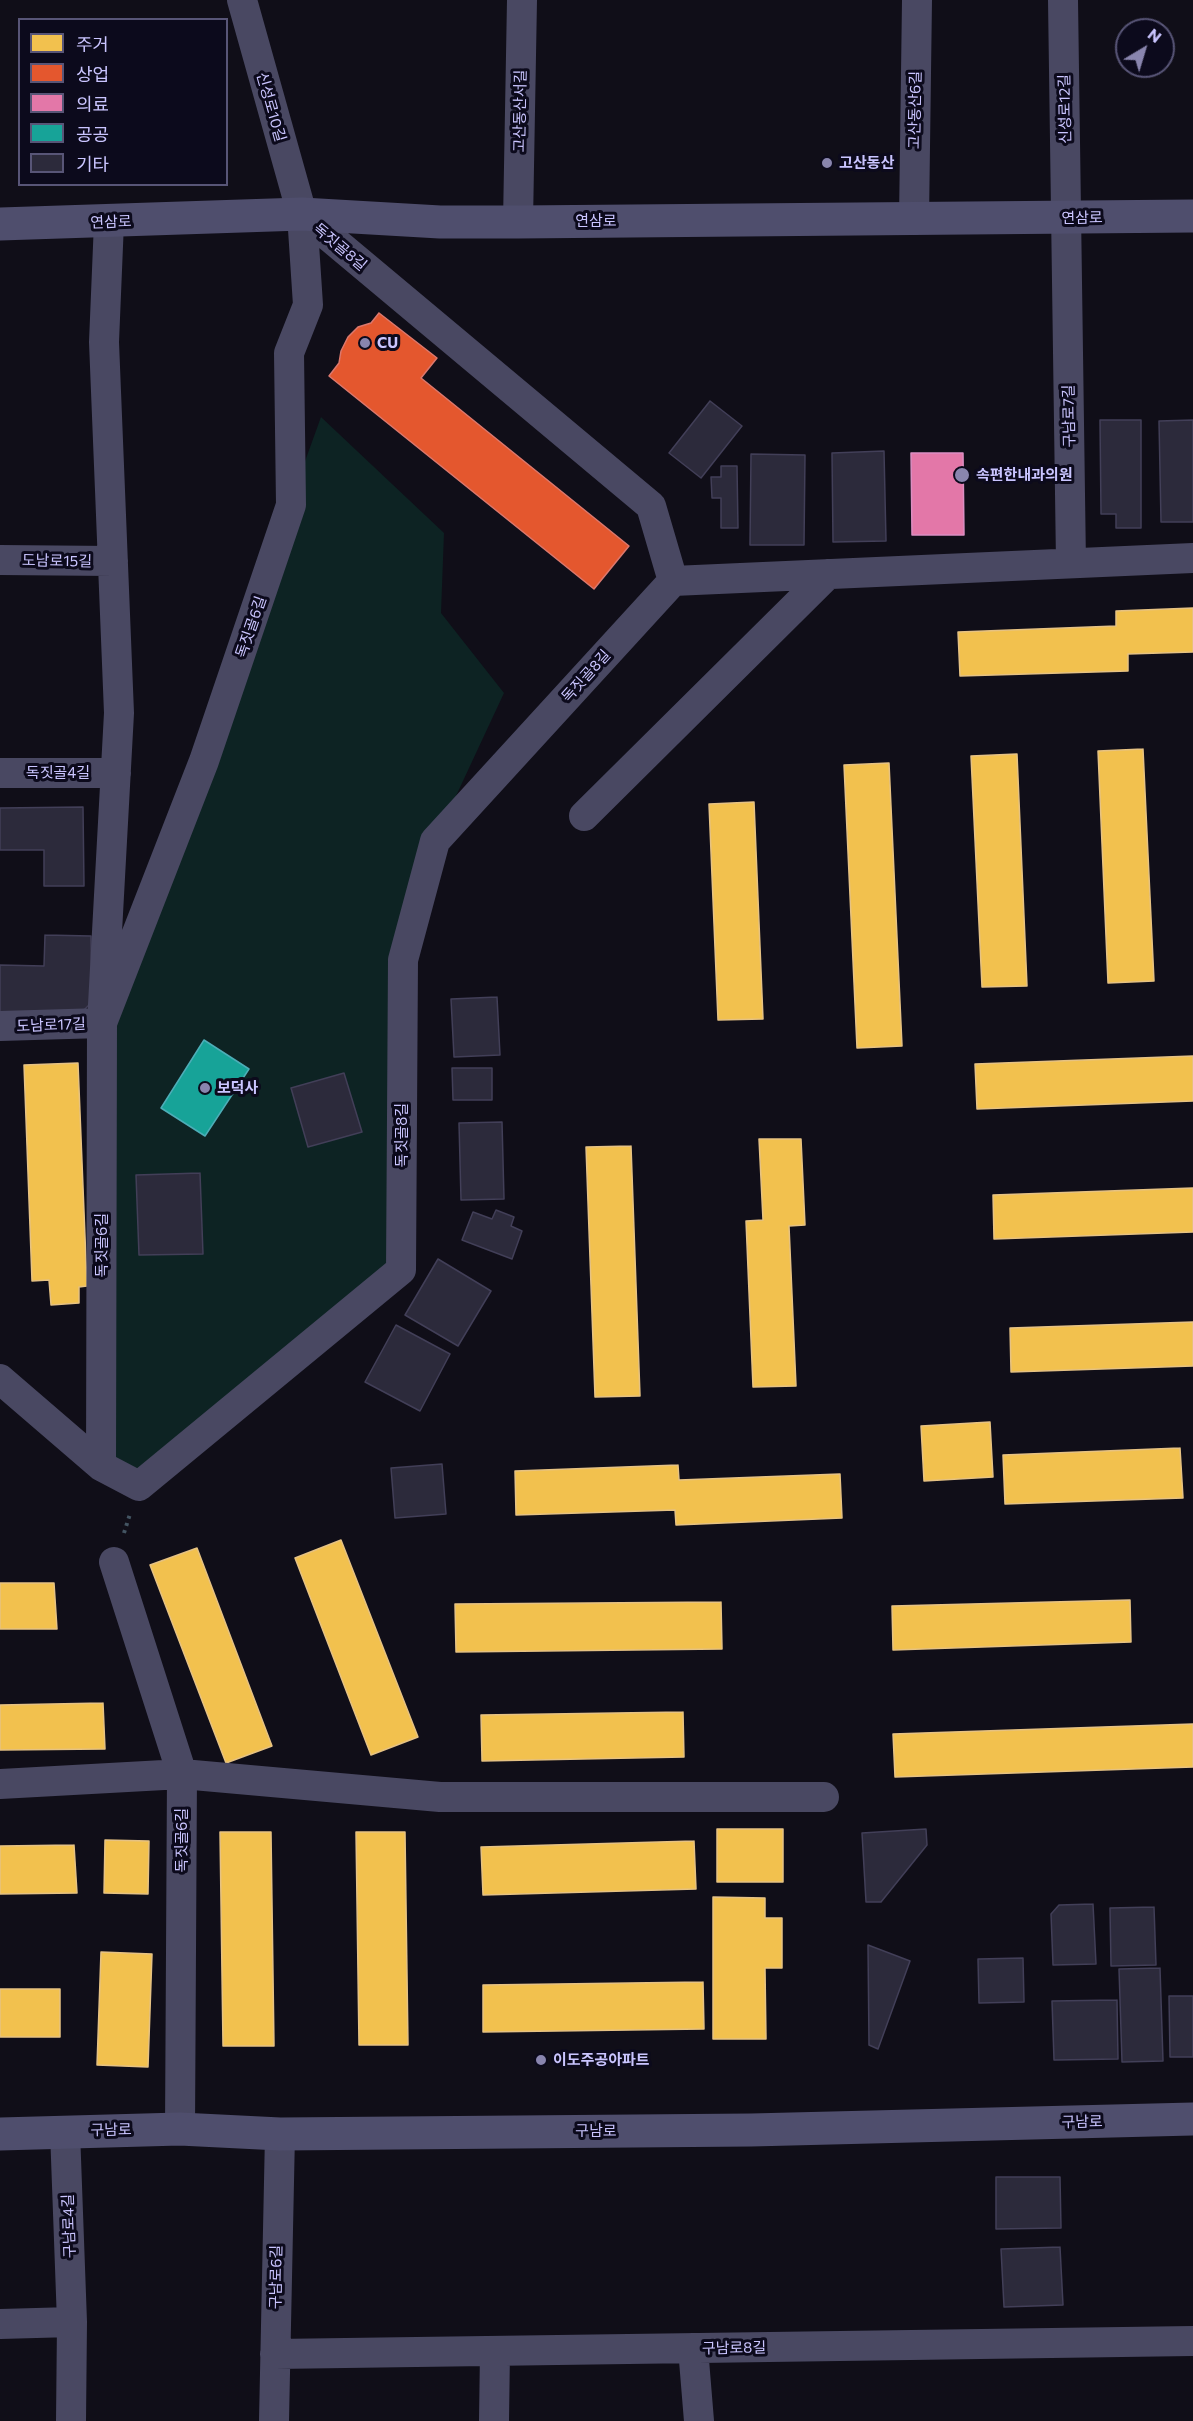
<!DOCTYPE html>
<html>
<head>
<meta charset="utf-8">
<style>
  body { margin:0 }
  #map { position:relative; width:1193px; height:2421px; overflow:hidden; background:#100e18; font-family:Commissioner,"Noto Sans KR",sans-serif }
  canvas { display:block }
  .legend { position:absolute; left:18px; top:18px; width:210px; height:168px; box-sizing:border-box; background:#0c0a1c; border:2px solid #585577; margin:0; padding:8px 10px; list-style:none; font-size:18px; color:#cac5ff }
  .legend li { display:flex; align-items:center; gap:12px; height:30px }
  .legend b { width:30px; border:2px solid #585577 }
  .north { position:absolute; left:1115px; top:18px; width:60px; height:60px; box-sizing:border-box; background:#0c0a1c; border:2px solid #585577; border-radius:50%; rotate:38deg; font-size:16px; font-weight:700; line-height:24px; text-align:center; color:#cac5ff }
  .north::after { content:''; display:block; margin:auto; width:21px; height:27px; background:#8985ae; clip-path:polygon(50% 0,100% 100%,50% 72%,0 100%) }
</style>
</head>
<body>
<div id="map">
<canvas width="1193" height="2421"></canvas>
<ul class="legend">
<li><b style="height:16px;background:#f2c14e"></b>주거</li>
<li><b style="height:16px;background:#e4572e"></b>상업</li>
<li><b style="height:16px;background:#e377a8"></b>의료</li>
<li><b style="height:16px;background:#17a398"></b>공공</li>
<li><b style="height:16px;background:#2c2a3b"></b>기타</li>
</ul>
<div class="north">N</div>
</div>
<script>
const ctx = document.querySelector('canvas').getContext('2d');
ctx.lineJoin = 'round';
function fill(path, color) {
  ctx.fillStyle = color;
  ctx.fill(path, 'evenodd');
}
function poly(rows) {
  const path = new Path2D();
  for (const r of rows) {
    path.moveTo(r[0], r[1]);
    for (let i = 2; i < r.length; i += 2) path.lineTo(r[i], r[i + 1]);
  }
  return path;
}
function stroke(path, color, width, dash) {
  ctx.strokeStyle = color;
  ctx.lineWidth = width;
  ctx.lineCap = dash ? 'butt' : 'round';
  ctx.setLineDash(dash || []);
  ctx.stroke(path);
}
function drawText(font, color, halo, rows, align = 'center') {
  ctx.font = font + ' Commissioner,"Noto Sans KR",sans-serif';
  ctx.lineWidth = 6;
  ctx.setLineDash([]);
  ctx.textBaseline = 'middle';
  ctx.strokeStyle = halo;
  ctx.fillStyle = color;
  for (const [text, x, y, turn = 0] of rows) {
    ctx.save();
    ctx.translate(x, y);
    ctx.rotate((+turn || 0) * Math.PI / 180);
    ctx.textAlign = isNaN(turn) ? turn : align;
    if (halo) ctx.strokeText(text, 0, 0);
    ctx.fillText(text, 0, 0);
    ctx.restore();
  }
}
fill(poly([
  [321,417,444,533,441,613,504,693,435,841,403,960,401,1270,139,1486,101,1466,102,1023]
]), '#0d2323');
const homes = poly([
  [1193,608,1193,652,1128,654,1128,671,960,676,958,632,1116,626,1116,611,1193,608],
  [1143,749,1154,981,1108,983,1098,751,1143,749],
  [1017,754,1027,986,982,987,971,756,1017,754],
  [889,763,902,1046,857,1048,844,765,889,763],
  [754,802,763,1019,718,1020,709,804,754,802],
  [1193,1056,1193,1101,977,1109,975,1064,1193,1056],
  [78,1063,87,1286,79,1287,79,1303,51,1305,49,1280,32,1281,24,1065,78,1063],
  [759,1139,801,1139,805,1225,789,1226,796,1386,753,1387,746,1221,763,1220,759,1139],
  [631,1146,640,1396,595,1397,586,1147,631,1146],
  [1193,1188,1193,1232,994,1239,993,1195,1193,1188],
  [1193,1322,1193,1366,1011,1372,1010,1328,1193,1322],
  [990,1422,993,1477,924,1481,921,1426,990,1422],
  [1180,1448,1183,1498,1005,1504,1003,1455,1180,1448],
  [678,1465,679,1480,840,1474,842,1518,676,1525,675,1510,516,1515,515,1471,678,1465],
  [341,1540,418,1737,371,1755,295,1558,341,1540],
  [197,1548,272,1746,226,1763,150,1565,197,1548],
  [0,1583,54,1583,57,1629,0,1629,0,1583],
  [1130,1600,1131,1642,893,1650,892,1606,1130,1600],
  [721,1602,722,1649,456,1652,455,1604,721,1602],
  [103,1703,105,1749,0,1750,0,1705,103,1703],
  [683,1712,684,1757,482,1761,481,1715,683,1712],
  [1193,1724,1193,1767,895,1777,893,1734,1193,1724],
  [717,1829,783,1829,783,1882,717,1882,717,1829],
  [220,1832,271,1832,274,2046,223,2046,220,1832],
  [356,1832,405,1832,408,2045,359,2045,356,1832],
  [105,1840,149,1841,148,1894,104,1893,105,1840],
  [694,1841,696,1889,483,1895,481,1847,694,1841],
  [74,1845,77,1893,0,1894,0,1846,74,1845],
  [713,1897,765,1898,765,1918,782,1918,782,1968,765,1968,766,2039,713,2039,713,1897],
  [101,1952,152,1954,148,2067,97,2065,101,1952],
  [703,1982,704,2029,483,2032,483,1985,703,1982],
  [0,1989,60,1989,60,2037,0,2037,0,1989]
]);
fill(homes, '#f2c14e');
stroke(homes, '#e6c283', 1.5);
const shops = poly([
  [379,313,437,358,421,378,629,546,594,589,329,376,339,363,341,351,348,337,358,327,371,323,379,313]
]);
fill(shops, '#e4572e');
stroke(shops, '#dc786d', 1.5);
const health = poly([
  [911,453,963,453,964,535,912,535,911,453]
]);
fill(health, '#e377a8');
stroke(health, '#dc8ec2', 1.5);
const public = poly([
  [204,1040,249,1069,205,1136,161,1108,204,1040]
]);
fill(public, '#17a398');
stroke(public, '#4dadb7', 1.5);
const building = poly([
  [710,401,742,426,701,478,669,453,710,401],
  [1100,420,1141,420,1141,528,1116,528,1116,514,1101,514,1100,420],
  [1193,420,1193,522,1161,522,1159,421,1193,420],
  [884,451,886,541,833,542,832,453,884,451],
  [751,454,805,455,804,545,750,545,751,454],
  [721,466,737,466,738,528,721,528,721,498,712,498,711,477,721,477,721,466],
  [83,807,84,886,44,886,44,850,0,850,0,808,83,807],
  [45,935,91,936,92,1002,77,1017,0,1015,0,965,44,966,45,935],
  [497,997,500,1055,454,1057,451,999,497,997],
  [452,1068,492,1068,492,1100,453,1100,452,1068],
  [344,1073,362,1132,308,1147,291,1088,344,1073],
  [502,1122,504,1199,461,1200,459,1123,502,1122],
  [200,1173,203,1254,139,1255,136,1175,200,1173],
  [496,1210,514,1217,511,1226,522,1231,512,1259,462,1240,473,1212,492,1219,496,1210],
  [438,1259,491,1291,458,1346,405,1315,438,1259],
  [396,1325,450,1354,420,1411,365,1382,396,1325],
  [442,1464,446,1514,395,1518,391,1468,442,1464],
  [926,1829,927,1845,881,1902,866,1902,862,1833,926,1829],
  [1093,1904,1096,1964,1053,1965,1051,1914,1059,1905,1093,1904],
  [1154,1907,1156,1965,1111,1966,1110,1908,1154,1907],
  [868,1945,910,1961,878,2049,869,2045,868,1945],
  [1023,1958,1024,2002,979,2003,978,1959,1023,1958],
  [1160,1968,1163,2061,1122,2062,1119,1969,1160,1968],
  [1169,1996,1193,1996,1193,2057,1170,2057,1169,1996],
  [1117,2000,1118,2059,1054,2060,1052,2001,1117,2000],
  [996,2177,1060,2177,1061,2228,996,2229,996,2177],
  [1060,2247,1063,2305,1004,2307,1001,2249,1060,2247]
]);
fill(building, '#2c2a3b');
stroke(building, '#423f58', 1.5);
stroke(poly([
  [124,1533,130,1514]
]), '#435462', 4, [3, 4.5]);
stroke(poly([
  [1063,0,1071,563],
  [914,220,917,0],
  [518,222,522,0],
  [0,560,113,561],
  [673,581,1193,558],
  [0,773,116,773],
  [584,816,828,574],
  [0,1026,102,1023,204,761,291,505,289,353,308,305,302,214,242,0],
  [0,1379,101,1466,139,1486,401,1270,403,960,435,841,673,581,651,506,302,214],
  [101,1466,102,1023,119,713,104,342,109,222],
  [114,1562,182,1774,180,2129],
  [0,1784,182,1774,440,1797,824,1797],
  [65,2131,72,2322,71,2421],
  [0,2324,72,2322],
  [693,2348,699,2421],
  [275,2354,1193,2341],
  [274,2421,280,2134],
  [494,2421,495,2351]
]), '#494862', 30);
stroke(poly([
  [0,224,302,214,440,222,518,222,1193,216],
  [0,2134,180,2129,280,2134,751,2130,1193,2119]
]), '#4f4e6d', 33);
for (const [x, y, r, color] of [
  [827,163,6,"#8985ae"],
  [365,343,6,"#8985ae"],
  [962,475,8,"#8985ae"],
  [205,1088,6,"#8985ae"],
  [541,2060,6,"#8985ae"]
]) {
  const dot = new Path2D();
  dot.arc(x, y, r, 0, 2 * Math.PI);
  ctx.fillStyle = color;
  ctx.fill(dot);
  stroke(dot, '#0c0a1c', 2);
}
drawText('15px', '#cac5ff', '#0c0a1c', [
  ["신성로10길",271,107,74],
  ["신성로12길",1065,109,-91],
  ["고산동산6길",915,110,-89],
  ["고산동산서길",520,111,-89],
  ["연삼로",1082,218,-1],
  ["연삼로",596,221],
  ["연삼로",111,222,-2],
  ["독짓골8길",340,247,40],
  ["구남로7길",1069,416,-91],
  ["도남로15길",57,561,1],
  ["독짓골6길",251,627,-71],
  ["독짓골8길",586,676,-48],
  ["독짓골4길",58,773],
  ["도남로17길",51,1025,-2],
  ["독짓골8길",402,1135,-90],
  ["독짓골6길",102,1245,-90],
  ["독짓골6길",182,1840,-90],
  ["구남로",1082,2122,-1],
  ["구남로",111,2130,-1],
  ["구남로",596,2131],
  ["구남로4길",69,2226,-92],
  ["구남로6길",276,2277,-89],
  ["구남로8길",734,2348,-1]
]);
drawText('bold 15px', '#cac5ff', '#0c0a1c', [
  ["고산동산",839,163],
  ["CU",377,343],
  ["속편한내과의원",976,475],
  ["보덕사",217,1088],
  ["이도주공아파트",553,2060]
], 'left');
</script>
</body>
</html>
